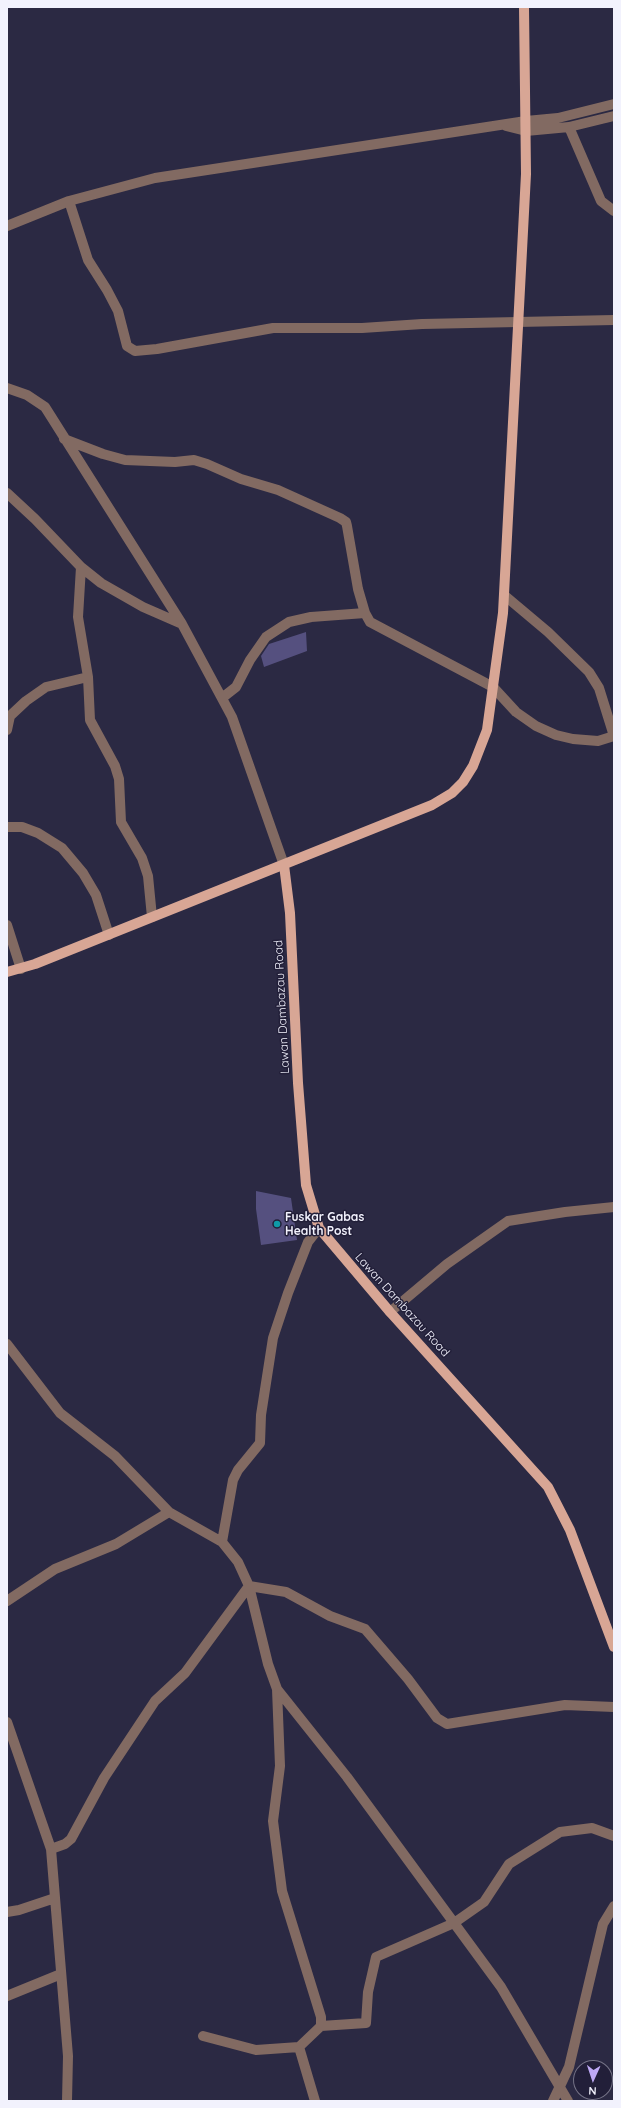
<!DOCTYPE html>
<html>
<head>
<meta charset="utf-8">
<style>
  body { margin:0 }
  #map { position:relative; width:621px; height:2108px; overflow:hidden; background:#2b2943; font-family:Quicksand,sans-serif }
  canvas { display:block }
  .frame { position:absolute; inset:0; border:8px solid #f2f2fd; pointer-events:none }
  .north { position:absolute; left:573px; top:2060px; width:40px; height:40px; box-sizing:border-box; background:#221f39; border:1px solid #757387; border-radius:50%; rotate:183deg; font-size:11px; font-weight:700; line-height:16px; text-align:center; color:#f2f2fd }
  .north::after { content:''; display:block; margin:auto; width:14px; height:18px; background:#bea9f5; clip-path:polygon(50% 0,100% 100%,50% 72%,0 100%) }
</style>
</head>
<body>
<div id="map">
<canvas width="621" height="2108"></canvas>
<div class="frame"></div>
<div class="north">N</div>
</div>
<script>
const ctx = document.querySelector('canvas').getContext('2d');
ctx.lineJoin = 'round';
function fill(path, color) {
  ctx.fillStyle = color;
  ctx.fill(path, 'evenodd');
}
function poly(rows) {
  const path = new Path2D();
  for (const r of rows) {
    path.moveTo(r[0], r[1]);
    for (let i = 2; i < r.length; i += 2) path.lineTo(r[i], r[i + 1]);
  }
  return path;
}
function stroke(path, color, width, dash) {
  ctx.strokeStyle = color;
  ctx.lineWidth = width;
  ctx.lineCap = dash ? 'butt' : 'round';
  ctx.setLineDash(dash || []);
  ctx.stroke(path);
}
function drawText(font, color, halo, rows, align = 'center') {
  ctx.font = font + ' Quicksand,sans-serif';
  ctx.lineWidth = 3;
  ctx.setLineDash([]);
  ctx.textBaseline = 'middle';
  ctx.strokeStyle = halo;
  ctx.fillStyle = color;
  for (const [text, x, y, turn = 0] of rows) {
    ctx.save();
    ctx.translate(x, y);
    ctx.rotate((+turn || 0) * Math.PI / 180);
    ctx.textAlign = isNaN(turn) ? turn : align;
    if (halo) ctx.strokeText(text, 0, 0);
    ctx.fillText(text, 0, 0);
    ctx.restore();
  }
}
fill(poly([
  [306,632,307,651,264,667,261,656,269,644],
  [256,1191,291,1198,297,1240,261,1245,256,1209]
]), '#55507f');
stroke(poly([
  [506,126,526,131,569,127,614,116],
  [569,127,601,201,614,211],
  [69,201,88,260,107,290,118,311,127,346,135,351,157,349,273,328,362,328,422,324,614,320],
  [7,226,69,201,155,178,526,121,558,118,614,104],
  [7,388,27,395,45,407,182,624,232,717,284,865],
  [64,439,103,454,125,460,175,462,194,460,207,464,241,479,278,490,340,518,346,522,347,526,358,589,365,613,370,622,493,687,516,712,536,726,556,735,573,739,598,741,614,736],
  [7,493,35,519,81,567,101,583,143,607,182,624],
  [81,567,78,617,88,677,90,720,115,766,119,779,121,822,142,858,148,876,152,917],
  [504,595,548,632,589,672,599,688,614,736],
  [222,698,236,687,250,660,266,637,289,622,311,617,365,613],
  [7,730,10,716,26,701,46,687,88,677],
  [7,827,22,827,38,833,62,848,83,873,96,895,109,935],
  [7,925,21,969],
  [390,1312,447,1264,508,1221,565,1212,614,1207],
  [7,1344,60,1413,115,1456,169,1512,222,1542,238,1562,249,1586,268,1664,277,1689,280,1766,273,1821,282,1891,321,2017,321,2026],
  [222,1542,233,1480,238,1470,260,1443,261,1415,273,1338,288,1293,308,1242,319,1228],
  [249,1586,286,1592,330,1616,365,1629,408,1679,437,1718,447,1724,565,1705,614,1707],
  [7,1601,55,1569,116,1544,169,1512],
  [277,1689,347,1777,501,1987,568,2101],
  [7,1722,51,1849,68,2056,67,2101],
  [51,1849,65,1844,71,1839,104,1778,155,1701,185,1673,249,1586],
  [7,1912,19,1910,55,1898],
  [7,1996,61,1974],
  [203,2036,256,2050,299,2047,321,2026,366,2023,368,1992,376,1957,454,1923,484,1902,509,1864,560,1832,592,1828,614,1836],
  [299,2047,315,2101],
  [553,2101,569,2067,603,1924,614,1906]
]), '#826a62', 10);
stroke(poly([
  [284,865,290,913,298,1083,306,1185,319,1228,390,1312,548,1487,570,1530,614,1647],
  [7,972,35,964,432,805,452,793,463,782,473,766,487,730,503,613,526,174,524,7]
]), '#d8a695', 10);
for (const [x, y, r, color] of [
  [277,1224,4,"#0f9aa8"]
]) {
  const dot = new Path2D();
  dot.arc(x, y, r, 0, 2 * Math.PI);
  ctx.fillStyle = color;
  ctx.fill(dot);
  stroke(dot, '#221f39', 1.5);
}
drawText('12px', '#f2f2fd', '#221f39', [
  ["Lawan Dambazau Road",282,1007,-93],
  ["Lawan Dambazau Road",402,1305,48]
]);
drawText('bold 12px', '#f2f2fd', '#221f39', [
  ["Fuskar Gabas",285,1217],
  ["Health Post",285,1231]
], 'left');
</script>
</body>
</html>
